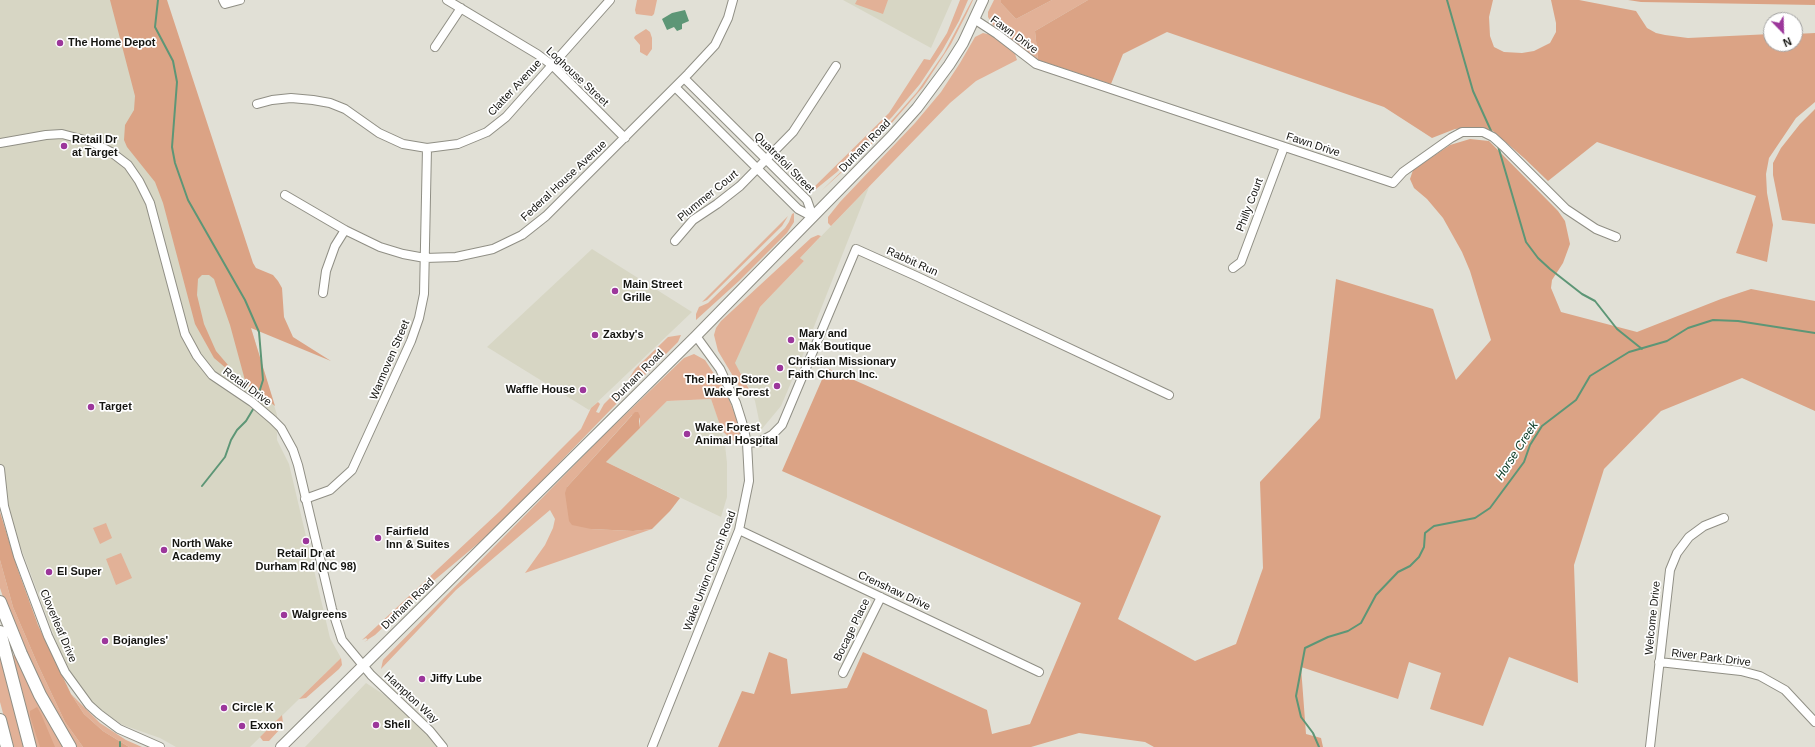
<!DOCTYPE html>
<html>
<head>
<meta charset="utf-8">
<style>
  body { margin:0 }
  #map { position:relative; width:1815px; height:747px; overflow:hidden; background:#e1e0d6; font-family:Helvetica,sans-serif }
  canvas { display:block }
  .north { position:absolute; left:1763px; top:12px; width:40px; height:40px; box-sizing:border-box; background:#fff; border:1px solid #a1a1a0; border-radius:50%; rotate:157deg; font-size:11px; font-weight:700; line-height:16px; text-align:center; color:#151511 }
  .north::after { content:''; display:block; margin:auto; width:14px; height:18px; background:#9c379b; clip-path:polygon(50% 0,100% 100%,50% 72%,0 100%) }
</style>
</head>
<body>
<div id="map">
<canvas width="1815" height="747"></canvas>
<div class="north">N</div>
</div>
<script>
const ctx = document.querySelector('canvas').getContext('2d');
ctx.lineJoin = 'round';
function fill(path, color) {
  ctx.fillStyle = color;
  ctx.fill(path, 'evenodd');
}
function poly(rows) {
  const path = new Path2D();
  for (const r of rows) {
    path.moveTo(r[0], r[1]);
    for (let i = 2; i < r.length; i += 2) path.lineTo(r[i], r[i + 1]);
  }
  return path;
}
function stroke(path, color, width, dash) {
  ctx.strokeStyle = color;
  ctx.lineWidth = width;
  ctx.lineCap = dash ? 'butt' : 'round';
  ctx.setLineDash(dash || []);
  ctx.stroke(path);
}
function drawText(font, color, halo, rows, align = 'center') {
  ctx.font = font + ' Helvetica,sans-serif';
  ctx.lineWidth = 3.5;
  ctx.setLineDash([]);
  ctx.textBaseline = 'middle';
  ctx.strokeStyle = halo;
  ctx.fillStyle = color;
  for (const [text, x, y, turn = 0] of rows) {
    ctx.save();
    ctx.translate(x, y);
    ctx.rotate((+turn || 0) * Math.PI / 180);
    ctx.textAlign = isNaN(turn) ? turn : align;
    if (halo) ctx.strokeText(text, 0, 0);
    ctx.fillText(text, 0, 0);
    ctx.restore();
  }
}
fill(poly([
  [0,0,153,0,277,415,277,440,289,464,330,638,341,658,250,747,176,747,160,738,123,725,95,707,75,681,58,646,13,527,0,484],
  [843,0,952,0,931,48],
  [869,187,802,357,781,406,761,430,755,401,745,380,734,363,760,307,804,261,800,258],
  [592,249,692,312,589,410,487,347],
  [711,399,720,424,725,445,727,463,727,497,721,517,606,462,667,401],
  [366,683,383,694,433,738,440,747,305,747]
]), '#d7d6c4');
fill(poly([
  [637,0,657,0,654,14,652,16,636,14,635,10],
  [857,0,888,0,883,14,855,4],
  [960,0,968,0,959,21,942,51,920,84,892,117,837,172,816,189,809,192,889,113,924,59,930,60,947,33],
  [972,0,973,0,966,15,951,44,923,87,890,125,864,152,821,191,878,136,917,92,944,53],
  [994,0,1001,0,1001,3,1016,19,1052,0,1088,0,1035,31,1038,60,993,25,988,17,988,12],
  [646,29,650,32,652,38,652,49,647,56,640,52,640,45,634,38,635,36],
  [983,33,992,35,1015,54,1017,60,976,81,950,103,831,226,828,223,828,217,840,202,915,123,941,92,960,63,975,37],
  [794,213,794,222,787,233,739,281,696,320,696,314,699,307,708,303,785,228,789,222,792,214],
  [788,216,782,226,707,300,702,302],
  [818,235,821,236,800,258,804,261,760,307,735,363,749,389,747,393,743,393,718,351,714,335,716,328,721,321,811,238],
  [681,335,678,342,640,380,634,382,628,380,635,369,668,337],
  [694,354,705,360,726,392,738,422,742,439,741,444,735,442,722,431,711,399,667,401,640,428,640,418,632,415,567,487,591,529,632,531,652,529,525,573,545,545,553,528,555,519,550,510,456,590,381,669,383,660,601,438,684,358],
  [622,386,623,392,621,399,533,490,487,536,425,588,375,635,364,642,368,640,366,638,362,640,500,511,557,453,581,429,591,408,598,402,600,404,596,412,599,413,604,404],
  [106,523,112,538,100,544,93,528],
  [121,553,132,578,116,585,106,559],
  [0,560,13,607,38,665,65,722,83,747,73,747,57,719,9,615,0,588],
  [0,649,26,747,12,747,0,702],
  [17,654,66,747,36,747,12,656],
  [341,658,342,665,339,669,306,698,299,699],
  [71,694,100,723,126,740,142,747,129,747,103,731,84,714],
  [282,715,283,723,281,728,269,741,263,741,260,737]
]), '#e2b197');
fill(poly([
  [110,0,167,0,253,263,256,268,273,275,278,281,282,288,284,317,293,337,331,361,251,328,275,406,246,384,230,325,216,285,214,279,209,275,202,275,198,279,197,295,204,324,216,351,228,365,227,369,214,358,195,324,163,203,155,182,127,147,124,140,125,125,134,110,135,96],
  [1001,0,1052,0,1016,19,1001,3],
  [1088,0,1493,0,1489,17,1490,36,1494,47,1504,52,1522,53,1534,51,1550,43,1556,32,1556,23,1551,0,1579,0,1636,11,1647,28,1656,33,1665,35,1688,38,1771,34,1771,44,1795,44,1795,34,1815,33,1815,102,1796,118,1769,158,1766,174,1767,193,1773,225,1767,262,1736,253,1756,196,1597,142,1548,181,1524,158,1493,131,1479,127,1455,129,1432,138,1384,107,1167,32,1123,54,1111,84,1038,60,1035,31],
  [1628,0,1815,0,1815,5,1641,2],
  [1815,109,1815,224,1782,220,1773,175,1773,163,1781,148,1800,124],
  [1470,139,1489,141,1558,211,1565,221,1570,244,1563,263,1552,280,1551,288,1561,312,1637,332,1721,299,1751,289,1815,301,1815,411,1742,378,1661,411,1604,469,1574,565,1578,683,1509,657,1483,726,1430,709,1441,673,1409,662,1398,699,1301,667,1306,734,1321,738,1323,747,1154,747,1145,742,1079,733,1031,747,718,747,742,691,754,694,769,652,787,659,791,694,847,688,863,652,987,710,992,734,1030,724,1081,603,782,471,827,368,1161,516,1118,619,1195,661,1236,644,1263,568,1260,482,1320,418,1336,279,1433,309,1456,380,1491,340,1470,271,1462,252,1443,218,1427,199,1414,188,1410,179,1413,170,1450,145],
  [635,412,638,412,640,416,639,421,640,428,606,462,680,498,670,511,652,529,633,531,591,529,572,525,569,521,565,493,567,487],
  [0,512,18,570,38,625,71,694,84,714,103,731,129,747,83,747,65,722,38,665,13,607,0,560],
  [37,707,41,714,55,747,40,747,30,716,30,711]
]), '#dba385');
fill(poly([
  [685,10,689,21,682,24,682,29,677,31,674,27,667,30,662,19,672,13]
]), '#5d9676');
stroke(poly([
  [158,0,155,27,173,61,177,82,172,147,175,163,188,200,245,300,259,332,263,380,256,402],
  [1447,0,1473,91,1492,133],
  [1498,146,1526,242,1538,258,1550,269,1582,294,1595,301,1617,329,1642,349],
  [202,486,225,457,231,440,237,430,246,421,255,406],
  [120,742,120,747],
  [1319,747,1313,733,1301,717,1296,696,1305,648,1328,637,1348,631,1361,623,1376,595,1398,572,1410,566,1419,557,1424,547,1425,533,1434,526,1475,518,1490,508,1524,462,1530,445,1542,426,1576,400,1590,376,1629,352,1667,341,1688,328,1713,320,1738,321,1815,333]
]), '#5d9676', 2);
const minor = poly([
  [223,0,225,4,240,0],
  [447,0,537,54,552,65,625,138],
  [974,19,997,34,1036,64,1393,183,1403,172,1451,138,1462,132,1483,132,1493,137,1503,146,1566,209,1596,229,1616,237],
  [435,47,461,8],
  [684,78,807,200,813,217],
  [675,87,798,209,813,217],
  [257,104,272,100,291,98,313,100,330,103,345,109,379,133,403,144,427,148,458,144,487,132,506,117,610,0],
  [0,143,46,135,62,134,92,142,111,152,128,165,139,181,150,203,185,334,197,356,212,375,252,402,273,420,281,428,293,450,298,465,332,609,342,640,371,675,430,731,443,747],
  [285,195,345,230,380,247,403,254,425,258,456,257,493,249,522,235,546,216,688,74,715,45,728,18,733,0],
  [675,241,693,220,717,204,740,186,793,132,836,66],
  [1233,268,1241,262,1284,147],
  [323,293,326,271,335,246,345,230],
  [747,443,759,442,772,435,782,425,856,249,916,276,1169,395],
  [0,469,4,506,18,556,48,636,65,672,89,705,99,714,119,729,160,747],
  [305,499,330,490,352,470,411,341,419,318,424,294,427,148],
  [739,530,1039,672],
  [1659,662,1741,671,1760,676,1785,690,1815,722],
  [843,673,881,597],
  [652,747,739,530,749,481,747,443,742,422,736,403,720,369,696,336],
  [1650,747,1670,570,1677,553,1689,537,1704,526,1724,518]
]);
const major = poly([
  [281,747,696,336,891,137,917,108,949,65,963,43,983,0]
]);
const highway = poly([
  [0,602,21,654,40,695,70,747],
  [0,632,30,747],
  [0,720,7,747]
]);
stroke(minor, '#908f85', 10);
stroke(major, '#908f85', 12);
stroke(highway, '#908f85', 14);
stroke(minor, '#fff', 8);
stroke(major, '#fff', 10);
stroke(highway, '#fff', 12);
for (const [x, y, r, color] of [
  [60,43,4,"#9c379b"],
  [64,146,4,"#9c379b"],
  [615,291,4,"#9c379b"],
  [595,335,4,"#9c379b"],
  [791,340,4,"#9c379b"],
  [780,368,4,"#9c379b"],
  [777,386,4,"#9c379b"],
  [583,390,4,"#9c379b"],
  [91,407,4,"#9c379b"],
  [687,434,4,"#9c379b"],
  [378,538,4,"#9c379b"],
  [306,541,4,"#9c379b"],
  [164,550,4,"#9c379b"],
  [49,572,4,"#9c379b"],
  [284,615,4,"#9c379b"],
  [105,641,4,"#9c379b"],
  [422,679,4,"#9c379b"],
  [224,708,4,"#9c379b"],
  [376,725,4,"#9c379b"],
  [242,726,4,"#9c379b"]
]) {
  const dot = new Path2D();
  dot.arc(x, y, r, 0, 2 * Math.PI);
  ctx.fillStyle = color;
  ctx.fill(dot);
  stroke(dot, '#fff', 1.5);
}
drawText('11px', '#151511', '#fff', [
  ["Fawn Drive",1014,35,36],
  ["Loghouse Street",577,77,43],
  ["Clatter Avenue",515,88,-47],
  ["Fawn Drive",1313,145,18],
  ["Durham Road",865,146,-46],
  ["Quatrefoil Street",784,163,45],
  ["Federal House Avenue",564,181,-43],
  ["Plummer Court",708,196,-39],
  ["Philly Court",1250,205,-69],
  ["Rabbit Run",912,262,24],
  ["Warmoven Street",390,360,-67],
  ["Durham Road",638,376,-45],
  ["Retail Drive",247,387,36],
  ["Wake Union Church Road",710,571,-69],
  ["Crenshaw Drive",894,591,25],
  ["Durham Road",408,604,-44],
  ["Welcome Drive",1653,618,-84],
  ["Cloverleaf Drive",58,626,67],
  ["Bocage Place",852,630,-64],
  ["River Park Drive",1711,658,7],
  ["Hampton Way",411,698,43]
]);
drawText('bold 11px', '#151511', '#fff', [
  ["The Home Depot",68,43],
  ["Retail Dr",72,140],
  ["at Target",72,153],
  ["Main Street",623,285],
  ["Grille",623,298],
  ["Mary and",799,334],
  ["Mak Boutique",799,347],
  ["Zaxby's",603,335],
  ["Christian Missionary",788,362],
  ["Faith Church Inc.",788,375],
  ["The Hemp Store",769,380,"right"],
  ["Wake Forest",769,393,"right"],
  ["Waffle House",575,390,"right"],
  ["Target",99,407],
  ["Wake Forest",695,428],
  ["Animal Hospital",695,441],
  ["Fairfield",386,532],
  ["Inn & Suites",386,545],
  ["North Wake",172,544],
  ["Academy",172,557],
  ["Retail Dr at",306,554,"center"],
  ["Durham Rd (NC 98)",306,567,"center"],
  ["El Super",57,572],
  ["Walgreens",292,615],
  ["Bojangles'",113,641],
  ["Jiffy Lube",430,679],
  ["Circle K",232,708],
  ["Shell",384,725],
  ["Exxon",250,726]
], 'left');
drawText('italic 12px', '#073822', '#fff', [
  ["Horse Creek",1517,451,-57]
]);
</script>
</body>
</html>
